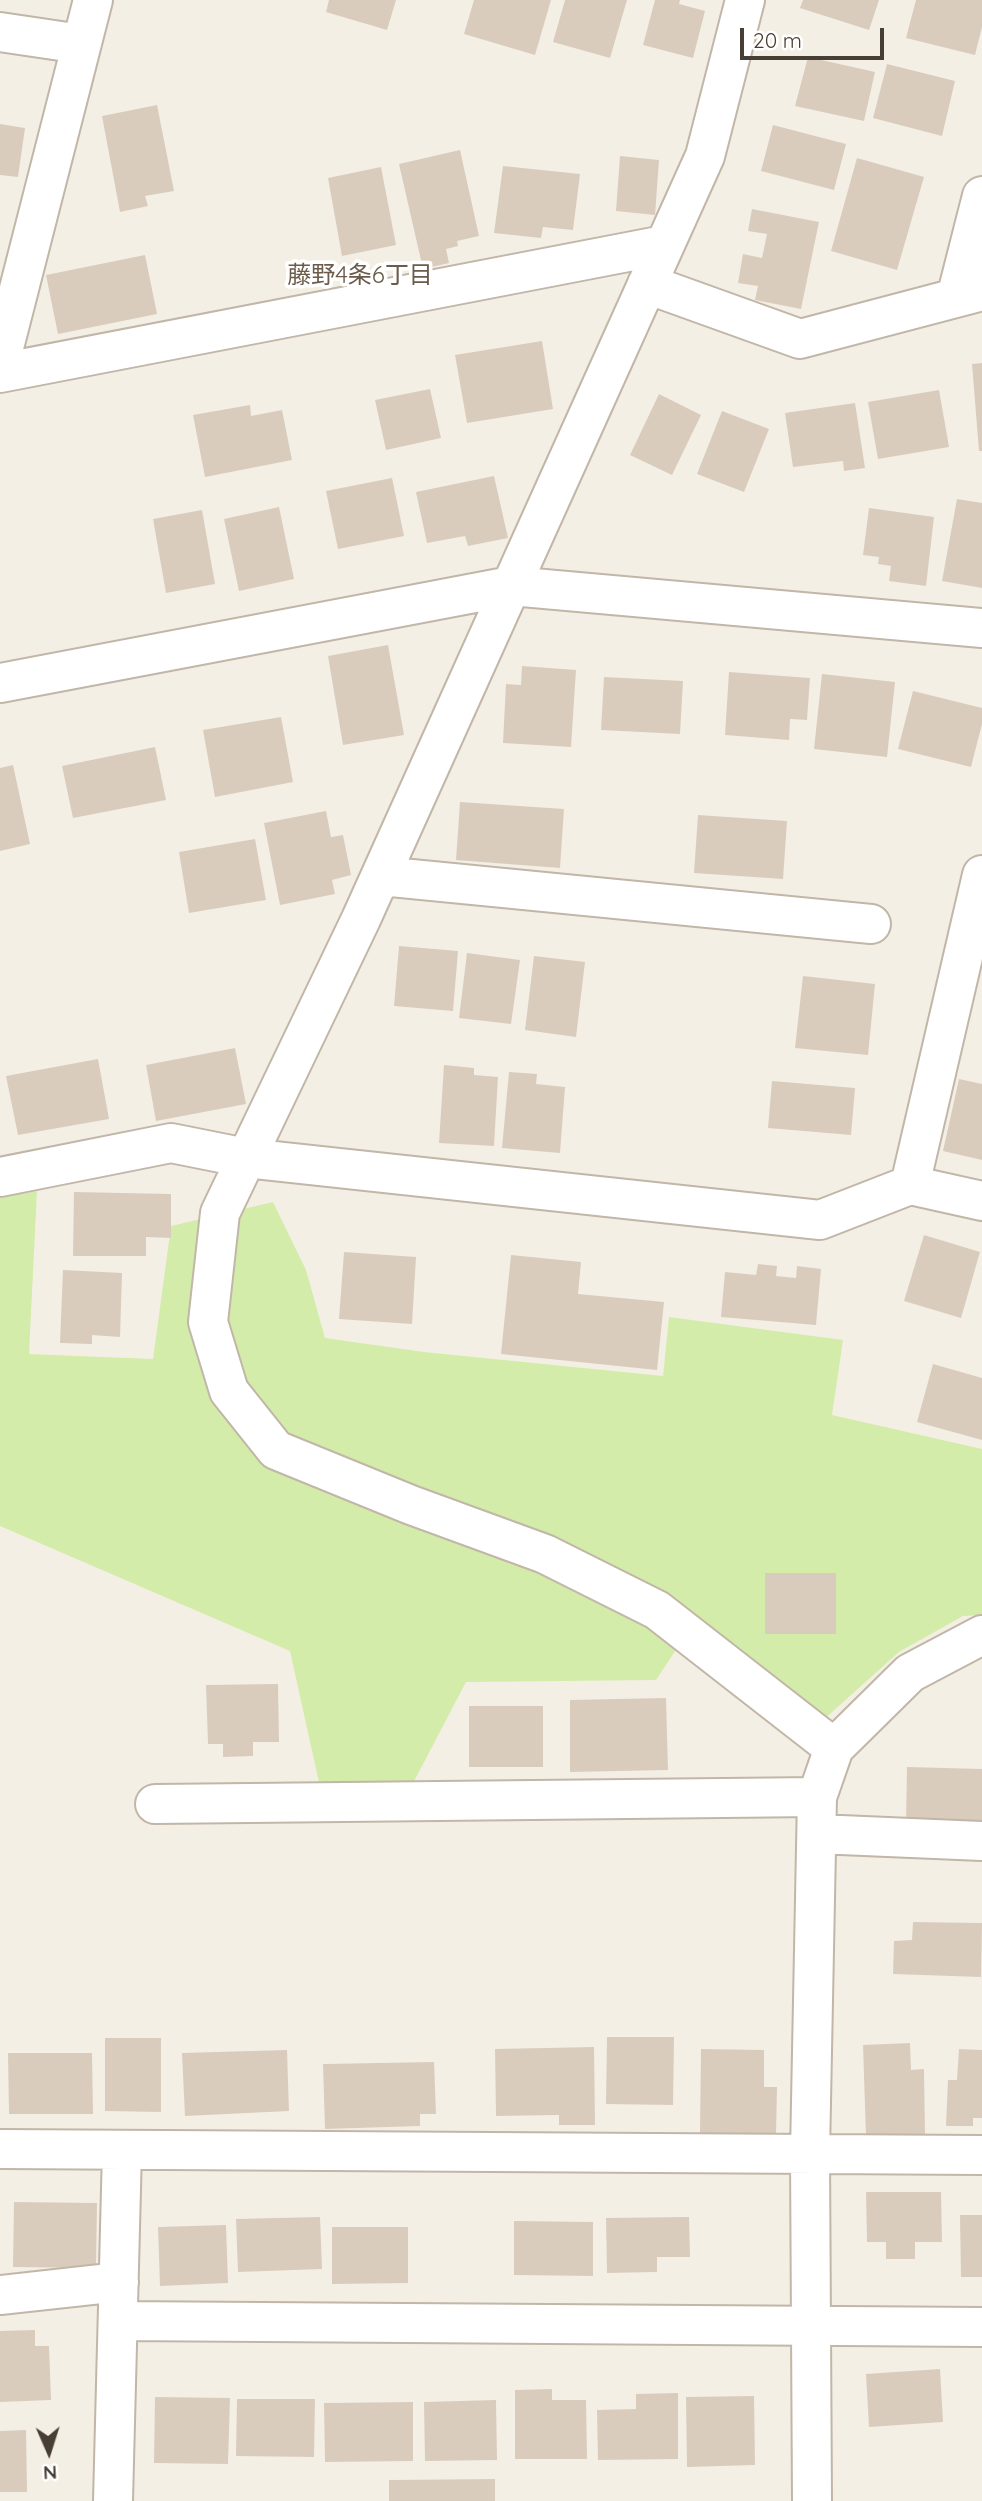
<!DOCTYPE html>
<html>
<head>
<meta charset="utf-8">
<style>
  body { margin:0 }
  #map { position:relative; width:982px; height:2501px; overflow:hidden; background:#f4efe5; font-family:Quicksand,sans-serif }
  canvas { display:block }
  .north { position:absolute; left:14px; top:2417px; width:70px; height:70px; -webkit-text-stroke:5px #fff; paint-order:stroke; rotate:177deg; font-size:19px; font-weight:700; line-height:28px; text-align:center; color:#473e34 }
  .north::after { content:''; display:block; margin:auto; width:24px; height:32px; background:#473e34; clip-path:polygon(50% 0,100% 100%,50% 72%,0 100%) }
  .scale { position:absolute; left:740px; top:28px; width:144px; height:32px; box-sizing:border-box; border:4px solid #473e34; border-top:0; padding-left:9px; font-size:21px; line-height:24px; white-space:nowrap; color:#473e34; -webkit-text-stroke:5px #fff; paint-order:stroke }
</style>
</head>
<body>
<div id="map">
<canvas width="982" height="2501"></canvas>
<div class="north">N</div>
<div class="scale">20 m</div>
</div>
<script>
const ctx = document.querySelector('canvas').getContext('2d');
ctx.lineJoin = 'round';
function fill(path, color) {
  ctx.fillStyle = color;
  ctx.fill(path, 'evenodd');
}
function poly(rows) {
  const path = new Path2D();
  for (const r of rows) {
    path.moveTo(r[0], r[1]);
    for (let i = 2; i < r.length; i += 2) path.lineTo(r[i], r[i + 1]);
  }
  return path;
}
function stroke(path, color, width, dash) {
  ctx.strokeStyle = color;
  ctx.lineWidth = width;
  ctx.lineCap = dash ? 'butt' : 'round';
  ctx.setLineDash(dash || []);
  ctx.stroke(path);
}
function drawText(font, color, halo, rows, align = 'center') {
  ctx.font = font + ' Quicksand,"Noto Sans JP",sans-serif';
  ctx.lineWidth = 7;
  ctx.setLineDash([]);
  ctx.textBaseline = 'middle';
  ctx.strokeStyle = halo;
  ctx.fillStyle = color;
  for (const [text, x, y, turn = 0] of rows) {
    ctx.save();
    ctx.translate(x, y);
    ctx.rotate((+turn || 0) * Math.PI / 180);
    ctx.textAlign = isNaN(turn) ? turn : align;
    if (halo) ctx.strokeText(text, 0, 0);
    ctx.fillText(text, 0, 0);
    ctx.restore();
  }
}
fill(poly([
  [37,1191,29,1354,153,1359,171,1226,273,1202,306,1270,325,1338,424,1352,663,1376,669,1317,843,1340,832,1415,982,1449,982,1615,963,1616,899,1652,822,1721,697,1618,656,1680,466,1682,411,1787,320,1787,290,1651,0,1526,0,1197]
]), '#d4ecaa');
fill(poly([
  [329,0,396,0,387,30,326,12],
  [474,0,551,0,535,55,464,34],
  [565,0,627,0,610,58,553,42],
  [655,0,680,0,679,4,705,11,693,58,643,45],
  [803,0,879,0,869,30,800,8],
  [916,0,982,0,982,27,975,55,906,38],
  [808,57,875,72,864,121,795,106],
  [887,64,955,81,942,136,873,118],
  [157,105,174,191,145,196,148,206,120,212,102,116],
  [0,124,25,128,18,177,0,175],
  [773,125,846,144,834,190,761,171],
  [460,150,479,236,457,241,458,246,446,249,449,263,423,269,399,164],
  [620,156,659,160,655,215,616,211],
  [857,158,924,177,897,270,831,251],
  [503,166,580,174,573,230,543,227,541,238,494,233],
  [381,167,396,245,342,256,328,178],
  [752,209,819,222,801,309,755,300,758,286,738,283,743,254,762,258,767,234,748,231],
  [145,255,157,314,58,334,46,275],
  [542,341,553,409,467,423,455,355],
  [982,363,982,451,979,451,972,364],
  [430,389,441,438,386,450,375,400],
  [939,390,949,447,878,459,868,402],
  [659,394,701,415,672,475,630,455],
  [855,403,865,468,844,471,843,461,793,467,785,413],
  [250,405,251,416,282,410,292,460,205,477,193,415],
  [722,411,769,429,744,492,697,474],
  [494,476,508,538,468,546,465,536,427,543,416,492],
  [392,478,404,536,338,549,326,491],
  [957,499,982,503,982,588,942,581],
  [279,507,294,579,239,591,224,519],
  [869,508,934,517,926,586,889,581,891,566,878,564,879,557,863,555],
  [202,510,215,584,166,593,153,519],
  [388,645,404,735,343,745,328,656],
  [522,666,576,670,571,747,503,743,506,684,521,685],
  [729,672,810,678,807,720,790,719,789,740,725,735],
  [822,674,895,682,887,757,814,749],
  [604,677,683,681,680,734,601,730],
  [913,691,982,708,982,724,971,767,898,749],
  [281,717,293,782,215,797,203,730],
  [155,747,166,800,73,818,62,766],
  [13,765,30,844,0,851,0,768],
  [460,802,564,809,560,868,456,860],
  [326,811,331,837,343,835,351,875,332,880,335,894,280,905,264,823],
  [698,815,787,821,783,879,694,873],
  [255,839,266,900,189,913,179,852],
  [399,946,458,951,453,1011,394,1006],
  [467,953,520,960,511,1024,459,1018],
  [534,956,585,962,576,1037,525,1030],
  [803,976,875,984,868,1055,795,1048],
  [235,1048,246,1104,156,1121,146,1065],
  [98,1059,109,1119,18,1135,6,1076],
  [444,1065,474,1068,474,1075,498,1077,494,1146,439,1143],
  [509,1072,537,1074,536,1084,565,1087,560,1153,502,1148],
  [959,1079,982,1084,982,1160,943,1151],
  [772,1081,855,1088,851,1135,768,1128],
  [74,1192,171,1194,171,1238,146,1237,146,1256,73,1256],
  [924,1235,980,1252,961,1318,904,1301],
  [344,1252,416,1257,412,1324,339,1319],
  [511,1255,581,1262,578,1294,664,1302,657,1370,501,1354],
  [758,1264,777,1266,776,1276,796,1278,797,1266,821,1269,816,1325,721,1317,725,1272,756,1275],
  [63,1270,122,1273,120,1337,92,1335,92,1344,60,1343],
  [933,1364,982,1378,982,1440,917,1422],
  [765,1573,836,1573,836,1634,765,1634],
  [278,1684,279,1742,253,1742,253,1756,223,1757,223,1744,208,1744,206,1685],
  [666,1698,668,1770,570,1772,570,1700],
  [469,1706,543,1706,543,1767,469,1767],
  [907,1767,982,1769,982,1825,906,1823],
  [913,1922,982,1923,981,1977,893,1974,894,1941,912,1940],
  [607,2037,674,2037,673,2105,606,2104],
  [105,2038,161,2038,161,2112,105,2111],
  [910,2043,911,2070,924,2069,925,2135,866,2137,863,2045],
  [594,2047,595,2125,559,2125,559,2115,496,2116,495,2049],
  [701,2049,764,2050,764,2087,777,2087,776,2135,700,2134],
  [959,2049,982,2050,982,2118,973,2118,973,2126,946,2126,948,2080,957,2080],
  [287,2050,289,2111,185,2116,182,2053],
  [8,2053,92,2053,93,2114,9,2114],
  [434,2062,436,2114,420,2114,420,2126,325,2129,323,2064],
  [866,2192,941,2192,942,2242,915,2242,915,2259,886,2259,886,2242,867,2242],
  [14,2202,97,2203,96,2268,13,2267],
  [960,2215,982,2215,982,2277,961,2277],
  [320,2217,322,2269,238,2272,236,2219],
  [689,2217,690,2257,657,2257,657,2272,607,2273,606,2218],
  [514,2221,593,2222,593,2276,514,2275],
  [226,2225,228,2283,160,2286,158,2227],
  [332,2227,408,2227,408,2283,332,2284],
  [35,2330,35,2346,49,2346,51,2400,0,2402,0,2331],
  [940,2369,943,2422,869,2427,866,2374],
  [552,2389,552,2400,586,2400,587,2459,515,2459,515,2390],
  [678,2393,678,2459,598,2460,597,2410,636,2409,636,2394],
  [754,2396,755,2465,687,2467,686,2397],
  [155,2397,230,2398,228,2464,154,2463],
  [237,2399,315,2399,314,2457,236,2456],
  [496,2400,497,2460,425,2461,424,2402],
  [413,2402,413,2461,325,2462,324,2403],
  [26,2430,27,2492,0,2492,0,2431],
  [495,2479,495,2501,389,2501,389,2480]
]), '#daccbd');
const street = poly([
  [745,0,705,156,361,919,220,1213,208,1322,229,1391,276,1450,411,1505,545,1554,657,1610,834,1748],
  [0,32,81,44],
  [647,284,800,339,982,291],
  [956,298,982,196],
  [0,363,93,0],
  [0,373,664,245],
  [0,683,511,586,982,628],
  [381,876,871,924],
  [0,1177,171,1143,246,1158,820,1220,910,1185,982,1201],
  [910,1185,982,875],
  [155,1804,817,1797],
  [817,1834,982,1841],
  [0,2149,982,2155],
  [0,2295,119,2282],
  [118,2321,982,2327],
  [113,2501,122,2150],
  [812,2501,810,2153,817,1797,834,1748,910,1673,982,1635]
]);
stroke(street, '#c1b6a7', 42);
stroke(street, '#fff', 38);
drawText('24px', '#6b5b4a', '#fff', [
  ["藤野4条6丁目",360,276]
]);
</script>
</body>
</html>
